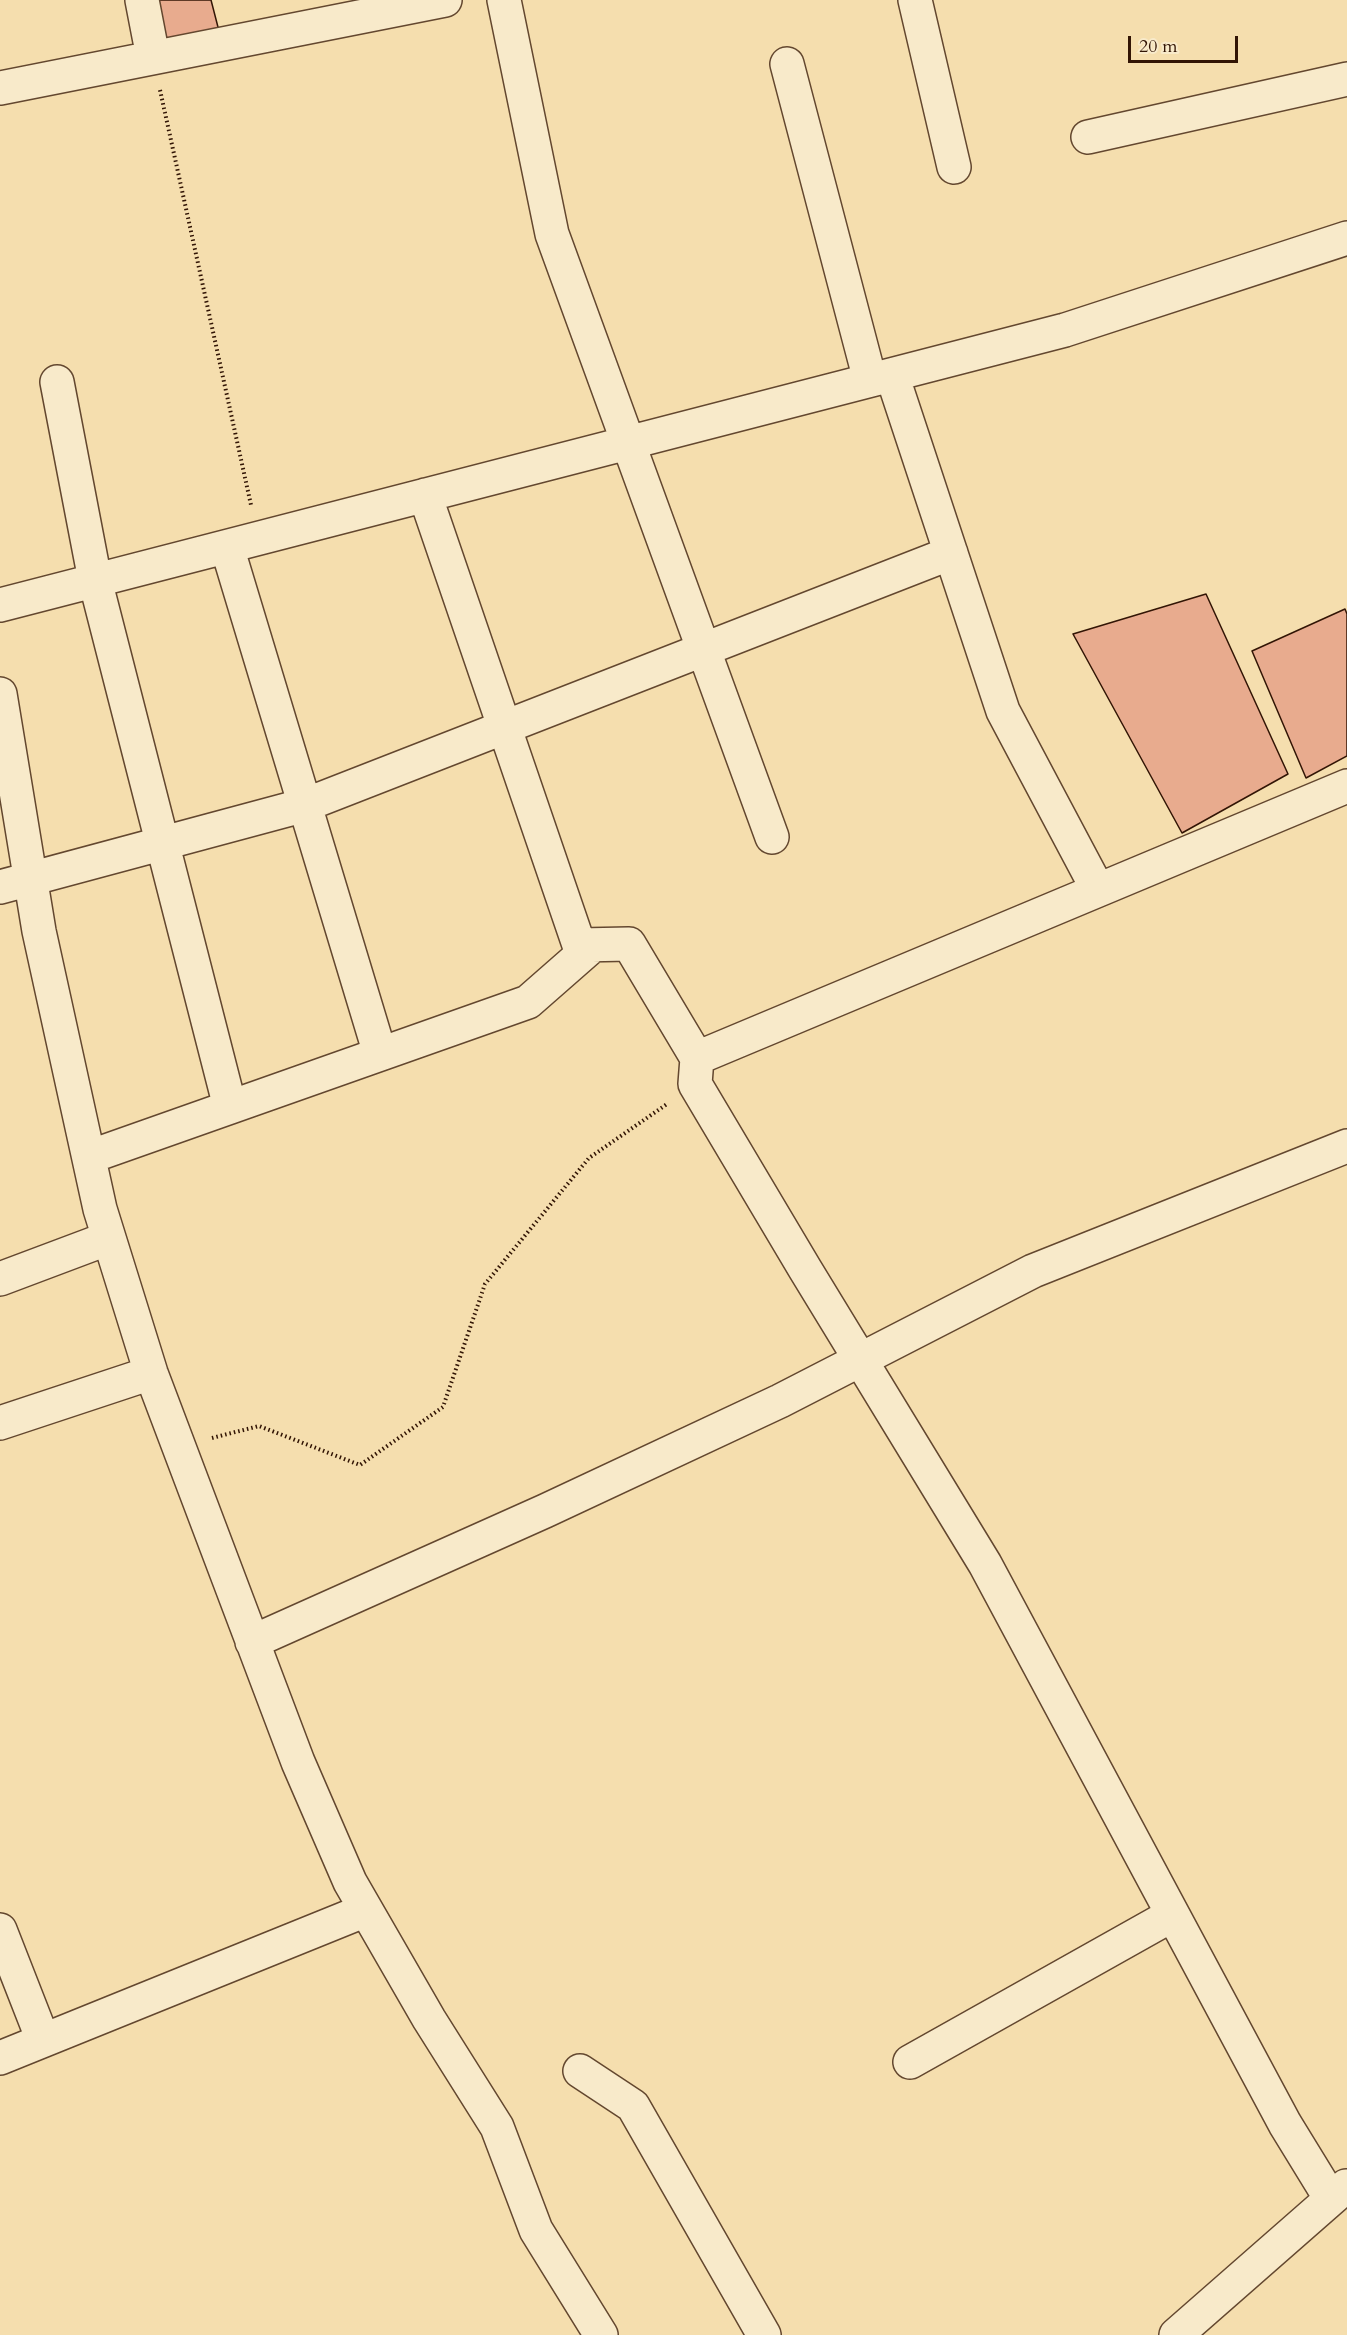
<!DOCTYPE html>
<html>
<head>
<meta charset="utf-8">
<style>
  body { margin:0 }
  #map { position:relative; width:1347px; height:2335px; overflow:hidden; background:#f5deae; font-family:Cardo,serif }
  canvas { display:block }
  .scale { position:absolute; left:1128px; top:36px; width:110px; height:27px; box-sizing:border-box; border:3px solid #321505; border-top:0; padding-left:8px; font-size:18px; line-height:21px; white-space:nowrap; color:#321505; -webkit-text-stroke:4px #f8eaca; paint-order:stroke }
</style>
</head>
<body>
<div id="map">
<canvas width="1347" height="2335"></canvas>
<div class="scale">20 m</div>
</div>
<script>
const ctx = document.querySelector('canvas').getContext('2d');
ctx.lineJoin = 'round';
function fill(path, color) {
  ctx.fillStyle = color;
  ctx.fill(path, 'evenodd');
}
function poly(rows) {
  const path = new Path2D();
  for (const r of rows) {
    path.moveTo(r[0], r[1]);
    for (let i = 2; i < r.length; i += 2) path.lineTo(r[i], r[i + 1]);
  }
  return path;
}
function stroke(path, color, width, dash) {
  ctx.strokeStyle = color;
  ctx.lineWidth = width;
  ctx.lineCap = dash ? 'butt' : 'round';
  ctx.setLineDash(dash || []);
  ctx.stroke(path);
}
const building = poly([
  [152,0,211,0,219,31,164,46,152,0],
  [1206,594,1288,774,1182,833,1073,634,1206,594],
  [1345,609,1347,614,1347,756,1306,778,1252,651,1345,609]
]);
fill(building, '#e8ab8e');
stroke(building, '#321505', 1.5);
const minor = poly([
  [142,0,153,57],
  [504,0,552,234,772,837],
  [915,0,954,167],
  [787,64,870,380],
  [0,88,445,0],
  [1088,137,1347,79],
  [892,375,1003,711,1098,890],
  [57,382,95,580,230,1107],
  [425,495,579,945,629,944,697,1058,695,1084,805,1269,985,1564,1285,2124,1331,2199],
  [227,547,380,1054],
  [0,605,1065,330,1347,238],
  [0,694,39,931,73,1086,100,1209,151,1373,298,1762,350,1882,429,2019,497,2127,536,2230,601,2335],
  [0,887,305,805,951,553],
  [697,1058,1347,786],
  [89,1157,528,1002,593,945],
  [0,1279,109,1238],
  [0,1423,151,1373],
  [252,1642,545,1511,780,1401,1033,1271,1347,1146],
  [0,1930,43,2040],
  [0,2058,366,1910],
  [910,2062,1172,1915],
  [580,2071,633,2106,764,2335],
  [1176,2335,1346,2186]
]);
stroke(minor, '#63472f', 36);
stroke(poly([
  [160,90,251,505],
  [212,1438,259,1426,360,1465,443,1407,485,1284,589,1158,667,1104]
]), '#321505', 4, [1.5, 3]);
stroke(minor, '#f8eaca', 33);
</script>
</body>
</html>
